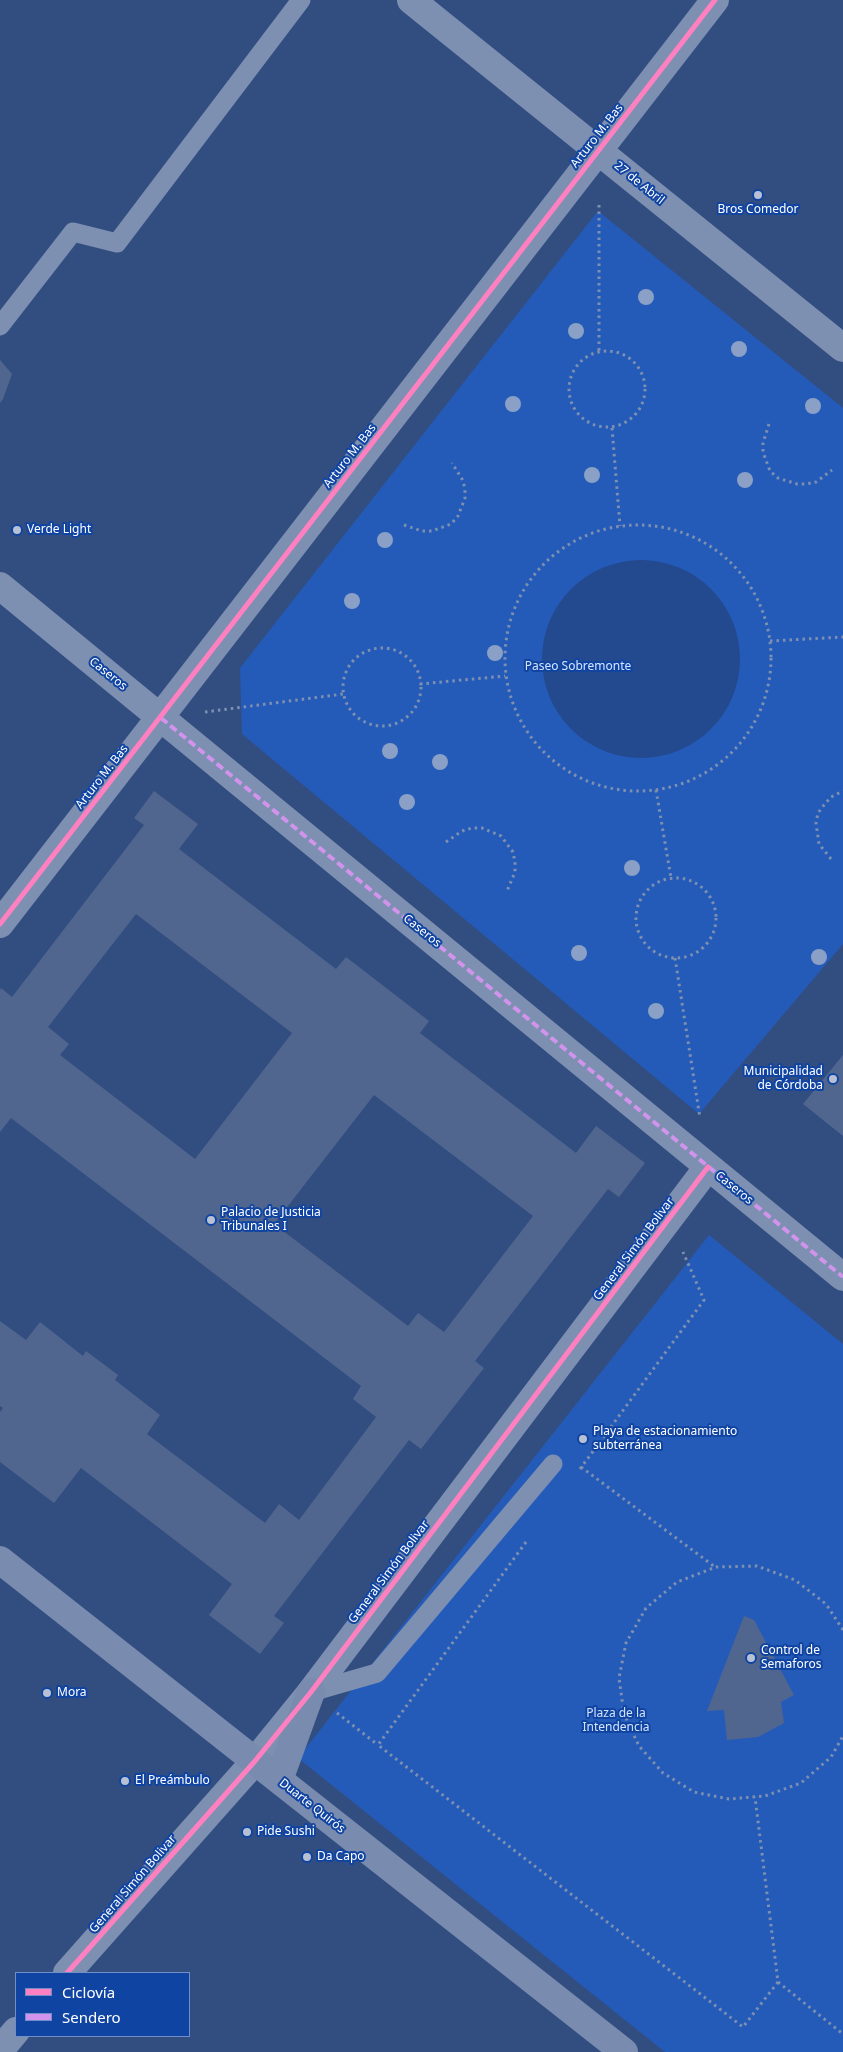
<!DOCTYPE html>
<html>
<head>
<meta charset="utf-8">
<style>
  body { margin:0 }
  #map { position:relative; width:843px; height:2052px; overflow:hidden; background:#324e81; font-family:"Noto Sans",sans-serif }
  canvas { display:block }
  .legend { position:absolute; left:15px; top:1972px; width:175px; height:65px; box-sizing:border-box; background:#1044a3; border:1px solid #708fc8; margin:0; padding:6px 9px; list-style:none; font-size:15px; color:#fff }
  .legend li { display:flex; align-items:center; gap:10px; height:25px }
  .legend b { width:25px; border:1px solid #708fc8 }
</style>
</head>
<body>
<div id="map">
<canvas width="843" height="2052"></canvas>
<ul class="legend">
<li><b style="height:6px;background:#ff80c0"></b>Ciclovía</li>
<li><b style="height:6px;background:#d193ec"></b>Sendero</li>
</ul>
</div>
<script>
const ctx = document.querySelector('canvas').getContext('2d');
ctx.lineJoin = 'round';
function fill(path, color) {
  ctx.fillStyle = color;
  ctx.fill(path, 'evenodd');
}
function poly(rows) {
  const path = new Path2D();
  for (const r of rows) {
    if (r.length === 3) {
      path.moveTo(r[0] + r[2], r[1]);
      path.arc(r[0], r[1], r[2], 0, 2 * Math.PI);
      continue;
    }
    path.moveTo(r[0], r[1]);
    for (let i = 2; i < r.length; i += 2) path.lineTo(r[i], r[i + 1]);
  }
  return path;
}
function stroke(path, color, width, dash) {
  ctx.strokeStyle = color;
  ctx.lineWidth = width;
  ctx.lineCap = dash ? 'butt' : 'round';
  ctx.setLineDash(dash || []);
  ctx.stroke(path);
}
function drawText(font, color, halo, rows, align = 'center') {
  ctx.font = font + ' "Noto Sans",sans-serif';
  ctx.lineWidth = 4;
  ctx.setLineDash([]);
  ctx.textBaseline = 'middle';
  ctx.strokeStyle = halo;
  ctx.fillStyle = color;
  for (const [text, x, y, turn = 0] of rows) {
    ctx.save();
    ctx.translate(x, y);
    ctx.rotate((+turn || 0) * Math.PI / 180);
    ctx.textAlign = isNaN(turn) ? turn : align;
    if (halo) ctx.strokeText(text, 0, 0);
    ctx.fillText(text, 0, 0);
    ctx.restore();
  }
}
fill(poly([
  [598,211,843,408,843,944,699,1114,242,734,240,668],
  [709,1235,843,1344,843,2052,665,2052,298,1758]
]), '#255bb8');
fill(poly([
  [641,659,99]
]), '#23498f');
fill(poly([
  [0,360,12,374,3,399,0,403],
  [154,791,198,824,179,849,336,969,346,957,429,1021,420,1033,576,1153,596,1126,645,1163,619,1197,608,1189,475,1361,484,1368,421,1449,409,1440,274,1616,284,1623,260,1654,209,1615,232,1584,81,1468,54,1503,0,1462,0,1412,3,1408,0,1406,0,1321,26,1340,40,1322,83,1356,86,1351,118,1375,115,1380,160,1415,147,1434,265,1523,279,1504,299,1520,376,1417,353,1399,361,1386,11,1118,0,1132,0,990,1,988,12,997,144,825,134,818],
  [136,914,292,1033,195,1159,60,1055,69,1044,48,1027],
  [374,1095,533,1216,444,1332,418,1313,408,1326,274,1224],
  [843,1055,843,1136,803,1104],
  [744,1616,754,1620,794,1695,781,1702,784,1723,758,1737,727,1740,724,1710,707,1711]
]), '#50668f');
stroke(poly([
  [599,205,599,352],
  [607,389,38],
  [769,424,763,443,763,452,770,471,778,478,797,484,806,484,816,482,832,470],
  [612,428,620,526],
  [404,525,422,531,432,531,451,524,458,516,465,498,465,488,462,479,452,463],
  [638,658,133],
  [770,641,843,637],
  [382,687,39],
  [420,684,505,676],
  [205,712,343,694],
  [656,790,671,878],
  [446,842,462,831,472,828,482,828,501,836,513,852,515,862,515,872,507,891],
  [831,859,819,844,816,823,818,813,824,805,831,797,843,791],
  [676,918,40],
  [675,958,700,1118],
  [581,1467,715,1567],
  [580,1469,704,1300,683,1252],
  [526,1542,378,1745,743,2027,778,1982,755,1797],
  [843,1630,826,1604,795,1580,757,1566,716,1567,677,1582,646,1608,626,1643,619,1678,624,1714,639,1746,663,1773,694,1792,729,1799,765,1796,801,1783,831,1757,843,1736],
  [337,1713,378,1745],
  [778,1982,843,2034]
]), '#7e90b1', 3, [2.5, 4]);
stroke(poly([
  [0,326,73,232,117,243,301,0],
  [311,1692,377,1673,553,1464]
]), '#7e90b1', 19);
stroke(poly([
  [411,0,843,348],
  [0,586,843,1277],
  [0,924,715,0],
  [67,1973,255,1761,311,1692,708,1167],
  [0,2050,16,2031]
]), '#7e90b1', 28);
stroke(poly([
  [0,1560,624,2052],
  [279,1780,311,1692]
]), '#798bae', 28);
stroke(poly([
  [161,718,843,1277]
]), '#d193ec', 4, [8, 4]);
stroke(poly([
  [0,924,715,0],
  [67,1973,255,1761,311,1692,708,1167]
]), '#ff80c0', 5);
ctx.fillStyle = '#8ba0c6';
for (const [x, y] of [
  [646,297],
  [576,331],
  [739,349],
  [513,404],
  [813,406],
  [592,475],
  [745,480],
  [385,540],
  [352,601],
  [495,653],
  [390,751],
  [440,762],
  [407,802],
  [632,868],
  [579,953],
  [819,957],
  [656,1011]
]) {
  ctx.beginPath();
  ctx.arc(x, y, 8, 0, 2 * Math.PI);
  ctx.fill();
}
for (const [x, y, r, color] of [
  [758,195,5,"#b7c1d3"],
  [17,530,5,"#b7c1d3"],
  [833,1079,5,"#b7c1d3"],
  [211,1220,5,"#b7c1d3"],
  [583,1439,5,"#b7c1d3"],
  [751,1658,5,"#b7c1d3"],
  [47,1693,5,"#b7c1d3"],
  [125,1781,5,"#b7c1d3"],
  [247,1832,5,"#b7c1d3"],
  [307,1857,5,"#b7c1d3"]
]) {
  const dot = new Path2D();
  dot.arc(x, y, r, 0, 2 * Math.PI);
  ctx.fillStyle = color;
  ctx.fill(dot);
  stroke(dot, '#1044a3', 2);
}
drawText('12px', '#fff', '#1044a3', [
  ["Arturo M. Bas",597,136,-52],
  ["27 de Abril",639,183,39],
  ["Arturo M. Bas",350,456,-52],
  ["Caseros",108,674,39],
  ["Arturo M. Bas",102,777,-52],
  ["Caseros",422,931,39],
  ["Caseros",734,1188,39],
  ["General Simón Bolivar",634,1249,-53],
  ["General Simón Bolivar",389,1572,-53],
  ["Duarte Quirós",312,1806,38],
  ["General Simón Bolivar",133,1884,-49]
]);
drawText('12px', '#fff', '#1044a3', [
  ["Bros Comedor",758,210,"center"],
  ["Verde Light",27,530],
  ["Municipalidad",823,1072,"right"],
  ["de Córdoba",823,1086,"right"],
  ["Palacio de Justicia",221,1213],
  ["Tribunales I",221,1227],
  ["Playa de estacionamiento",593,1432],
  ["subterránea",593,1446],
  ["Control de",761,1651],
  ["Semaforos",761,1665],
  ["Mora",57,1693],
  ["El Preámbulo",135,1781],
  ["Pide Sushi",257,1832],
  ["Da Capo",317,1857]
], 'left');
drawText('12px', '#d4e4fe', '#1044a3', [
  ["Paseo Sobremonte",578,667],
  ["Plaza de la",616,1714],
  ["Intendencia",616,1728]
]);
</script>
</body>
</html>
